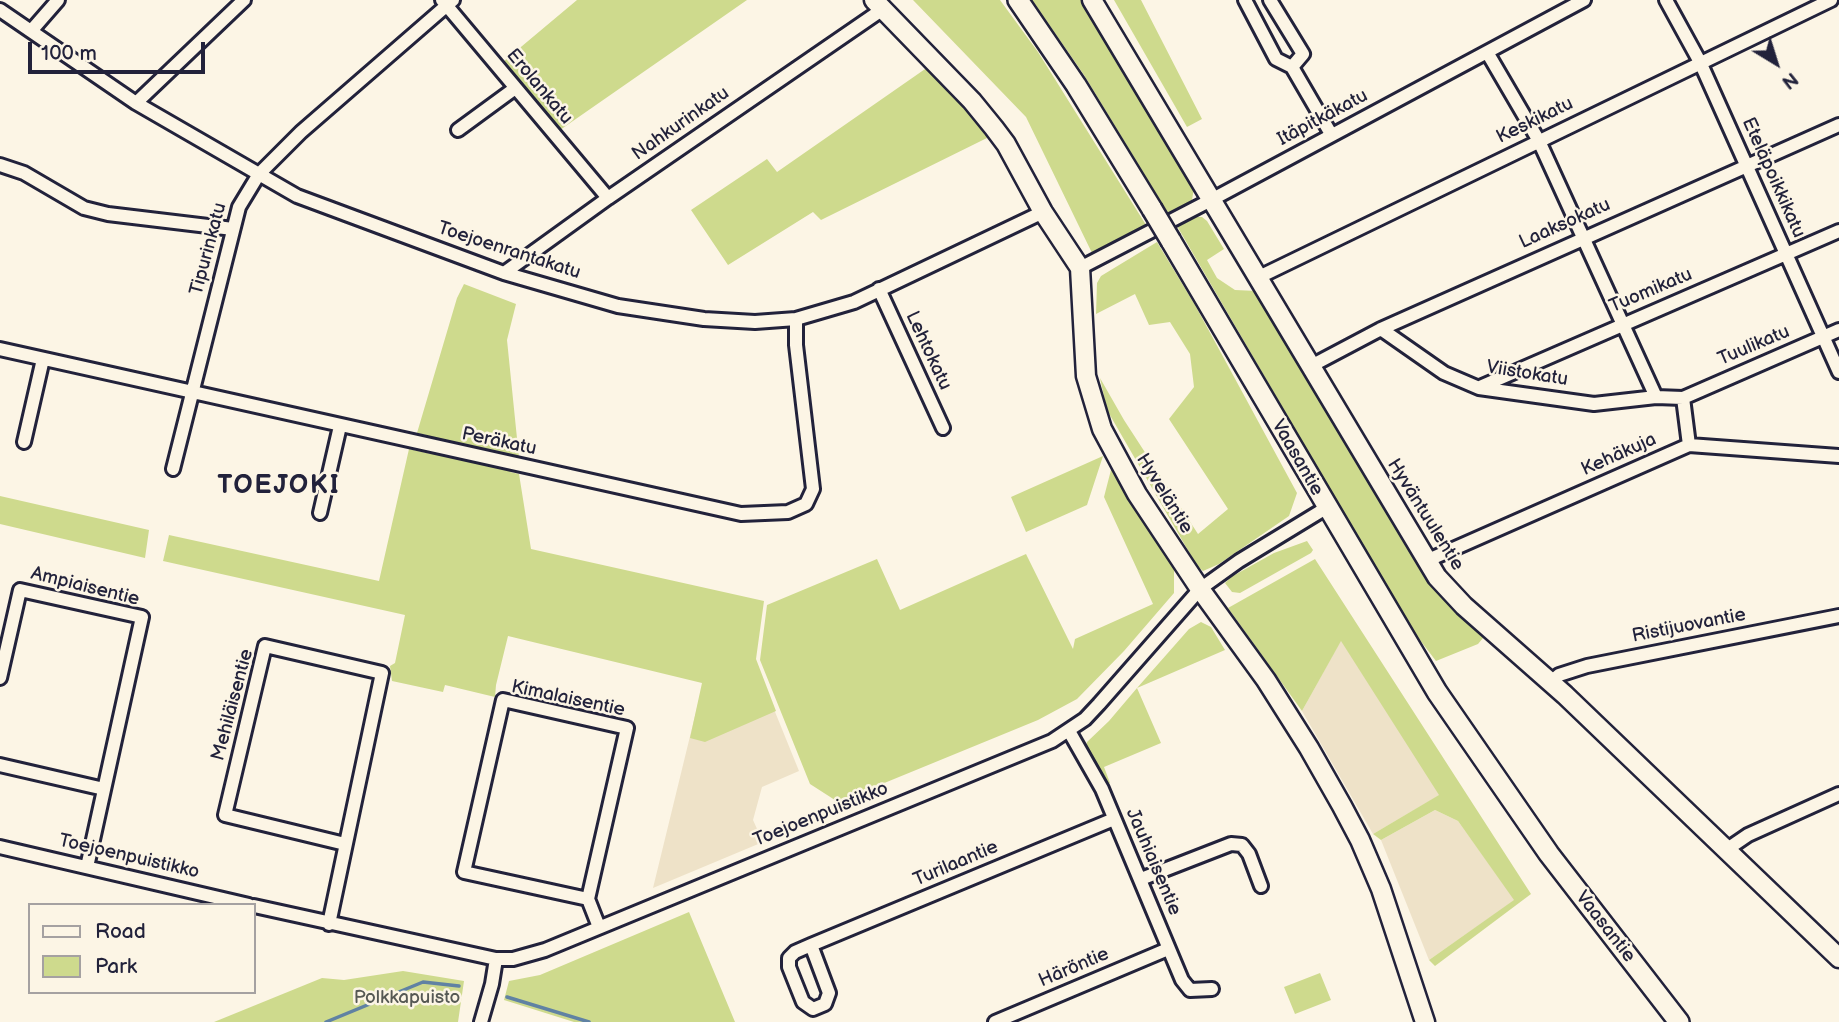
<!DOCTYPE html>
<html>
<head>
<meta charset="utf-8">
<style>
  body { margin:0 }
  #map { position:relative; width:1839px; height:1022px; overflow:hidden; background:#fcf5e5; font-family:"Balsamiq Sans",sans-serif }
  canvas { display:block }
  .legend { position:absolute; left:28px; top:903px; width:228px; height:91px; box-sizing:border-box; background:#fcf5e5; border:2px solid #a5a1a1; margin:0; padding:9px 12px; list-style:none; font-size:21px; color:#22223b }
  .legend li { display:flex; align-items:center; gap:14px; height:35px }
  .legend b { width:35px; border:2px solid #a5a1a1 }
  .north { position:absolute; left:1741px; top:28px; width:70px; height:70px; -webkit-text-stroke:5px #fcf5e5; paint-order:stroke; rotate:142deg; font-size:19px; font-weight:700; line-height:28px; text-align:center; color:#22223b }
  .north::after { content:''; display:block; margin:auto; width:24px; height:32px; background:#22223b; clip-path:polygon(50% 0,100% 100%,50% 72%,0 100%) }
  .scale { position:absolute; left:28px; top:42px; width:177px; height:32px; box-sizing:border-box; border:4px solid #22223b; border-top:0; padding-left:9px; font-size:21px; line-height:24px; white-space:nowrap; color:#22223b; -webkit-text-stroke:5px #fcf5e5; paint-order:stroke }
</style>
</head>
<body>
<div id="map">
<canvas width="1839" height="1022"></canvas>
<ul class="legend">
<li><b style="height:9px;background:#fcf5e5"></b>Road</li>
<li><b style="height:19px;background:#ceda8d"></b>Park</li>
</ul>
<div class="north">N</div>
<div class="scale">100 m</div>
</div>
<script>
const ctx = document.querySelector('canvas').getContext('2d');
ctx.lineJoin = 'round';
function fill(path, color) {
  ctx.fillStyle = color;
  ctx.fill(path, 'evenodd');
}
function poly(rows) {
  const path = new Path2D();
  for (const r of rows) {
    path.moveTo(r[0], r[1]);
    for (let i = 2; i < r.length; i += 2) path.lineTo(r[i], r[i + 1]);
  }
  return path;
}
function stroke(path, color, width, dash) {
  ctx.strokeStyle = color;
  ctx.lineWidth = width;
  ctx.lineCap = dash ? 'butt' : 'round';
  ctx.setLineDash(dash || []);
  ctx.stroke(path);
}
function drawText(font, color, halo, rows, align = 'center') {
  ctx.font = font + ' "Balsamiq Sans",sans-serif';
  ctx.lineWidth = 5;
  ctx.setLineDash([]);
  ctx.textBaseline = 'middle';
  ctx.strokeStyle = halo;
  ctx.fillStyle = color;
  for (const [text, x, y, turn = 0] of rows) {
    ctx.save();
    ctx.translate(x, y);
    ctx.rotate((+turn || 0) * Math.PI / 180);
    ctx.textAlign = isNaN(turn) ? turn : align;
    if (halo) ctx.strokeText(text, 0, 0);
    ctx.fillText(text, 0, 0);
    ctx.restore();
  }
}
fill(poly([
  [1341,640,1440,795,1373,834,1302,711],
  [703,683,769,697,799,771,762,787,753,820,763,842,653,888],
  [1435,810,1458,821,1515,900,1429,960,1381,840]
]), '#eee2c8');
fill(poly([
  [577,0,747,0,560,130,503,62],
  [913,0,1000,0,1038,52,1146,225,1092,253,1026,117],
  [1032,0,1082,0,1194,188,1192,200,1169,215,1084,75],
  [1114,0,1141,0,1202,119,1187,127],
  [928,67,989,137,821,220,813,212,728,265,691,210,767,159,777,172],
  [1195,217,1202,217,1207,221,1224,249,1207,260,1217,278,1235,290,1257,291,1424,576,1482,633,1483,638,1478,644,1436,661,1410,627,1177,226],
  [1157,242,1195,305,1297,493,1289,516,1219,564,1203,571,1197,566,1107,410,1100,378,1124,420,1198,534,1228,509,1169,419,1194,387,1190,354,1170,322,1149,325,1135,294,1096,314,1097,283,1101,276],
  [464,284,516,304,507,340,519,458,510,472,519,474,531,549,764,601,756,659,776,711,705,742,690,738,702,683,508,636,496,685,495,697,445,685,443,692,392,681,390,666,395,663,405,615,163,561,169,535,379,581,409,449,431,454,426,435,417,433,457,298],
  [1103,456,1087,505,1026,532,1011,497],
  [1112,466,1174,569,1174,593,1124,651,1077,699,1038,720,838,802,810,784,760,660,767,605,877,559,900,610,1026,554,1073,649,1075,639,1153,604,1104,497],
  [0,496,149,530,145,558,0,524],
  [1307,541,1313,550,1311,553,1240,593,1232,592,1225,583,1231,577,1274,553],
  [1315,559,1531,894,1435,966,1429,960,1514,900,1458,821,1435,810,1381,840,1373,834,1439,795,1341,641,1302,711,1228,608],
  [1201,622,1211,627,1225,650,1137,688,1161,743,1104,767,1110,783,1107,785,1086,745,1087,742,1109,721,1137,688,1189,629],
  [689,912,735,1022,574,1022,504,1000,509,981,540,975],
  [403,971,464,981,458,1022,214,1022,322,978,344,980],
  [1320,973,1331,1000,1295,1014,1284,987]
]), '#ceda8d');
stroke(poly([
  [507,997,589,1022],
  [326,1022,423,982,459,986]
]), '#6082a3', 3.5);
const street = poly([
  [442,0,608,198],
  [1245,0,1276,59,1292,67,1331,134],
  [1270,0,1303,54,1292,67],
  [1666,0,1700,62,1839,372],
  [0,10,136,103,297,196,504,273,618,306,704,319,755,322,796,319,854,302,1043,212],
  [31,31,58,0],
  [1487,52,1539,141,1656,397],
  [136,103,244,0],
  [458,130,514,89],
  [0,165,24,173,84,208,108,214,233,229],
  [1080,268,1211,200,1584,0],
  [504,273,608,198,883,9],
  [1257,278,1831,0],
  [879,289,943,428],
  [1381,329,1444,373,1479,388,1594,404,1656,397,1683,398,1839,330],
  [0,349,741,514,788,512,806,504,813,489,796,345,796,319],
  [1311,366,1381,329,1839,125],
  [1480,387,1839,231],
  [1683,398,1689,445],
  [24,442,43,359],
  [173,469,239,207,259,174,301,132,453,0],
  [320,513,340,426],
  [1426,561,1689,445,1839,456],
  [0,678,20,590,142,617,87,867],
  [1550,683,1559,675,1587,666,1839,616],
  [1069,731,1102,789,1182,980,1190,990,1212,989],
  [0,765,104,789],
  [0,847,249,905],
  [1726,850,1748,835,1839,794],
  [1141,879,1231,844,1242,845,1249,854,1261,886],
  [588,899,464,872,503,700,627,728,588,899,599,927],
  [254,906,496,959,513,959,545,950,1052,741,1085,719,1099,704,1200,589,1239,561,1326,508],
  [329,924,382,673,265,646,225,815,345,844],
  [811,945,829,993,825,1004,813,1009,803,1002,789,967,789,958,795,952,811,945,1114,819],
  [481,1022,492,984,496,959],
  [995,1022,1168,949]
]);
const secondary = poly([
  [874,0,972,101,994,128,1006,144,1043,212,1080,268,1086,376,1102,429,1137,494,1200,589,1266,680,1309,748,1342,806,1360,840,1381,889,1425,1022],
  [1092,0,1437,577,1464,606,1565,695,1839,958]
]);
const primary = poly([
  [1018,0,1076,85,1152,209],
  [1171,241,1437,692,1549,854,1679,1022]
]);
stroke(street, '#22223b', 18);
stroke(secondary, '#22223b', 23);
stroke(primary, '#22223b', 24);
stroke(street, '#fcf5e5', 12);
stroke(secondary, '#fcf5e5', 18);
stroke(primary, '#fcf5e5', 19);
const primaryBridge = poly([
  [1152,209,1171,241]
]);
stroke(primaryBridge, '#22223b', 24, []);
stroke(primaryBridge, '#fcf5e5', 19);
drawText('19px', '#22223b', '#fcf5e5', [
  ["Erolankatu",539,87,50],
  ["Itäpitkäkatu",1323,118,-28],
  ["Keskikatu",1535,121,-26],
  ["Nahkurinkatu",681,124,-35],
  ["Eteläpoikkikatu",1773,178,66],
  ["Laaksokatu",1565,224,-24],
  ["Tipurinkatu",209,249,-75],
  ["Toejoenrantakatu",509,251,18],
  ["Tuomikatu",1651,291,-23],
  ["Tuulikatu",1754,346,-23],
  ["Lehtokatu",928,351,65],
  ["Viistokatu",1527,374,9],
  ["Peräkatu",499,442,12],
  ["Kehäkuja",1619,455,-24],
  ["Vaasantie",1297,458,60],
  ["Hyveläntie",1164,494,58],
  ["Hyväntuulentie",1425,515,58],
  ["Ampiaisentie",85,587,14],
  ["Ristijuovantie",1689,626,-11],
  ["Kimalaisentie",568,699,12],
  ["Mehiläisentie",233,705,-75],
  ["Toejoenpuistikko",821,815,-22],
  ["Toejoenpuistikko",129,857,13],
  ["Jauhiaisentie",1153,862,67],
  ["Turilaantie",956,864,-23],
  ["Vaasantie",1605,927,52],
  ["Häröntie",1074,968,-23]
]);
drawText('19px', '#565954', '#fcf5e5', [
  ["Polkkapuisto",407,998]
]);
ctx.letterSpacing = '2px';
drawText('bold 26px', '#22223b', '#fcf5e5', [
  ["TOEJOKI",279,486]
]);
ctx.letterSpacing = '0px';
</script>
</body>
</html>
